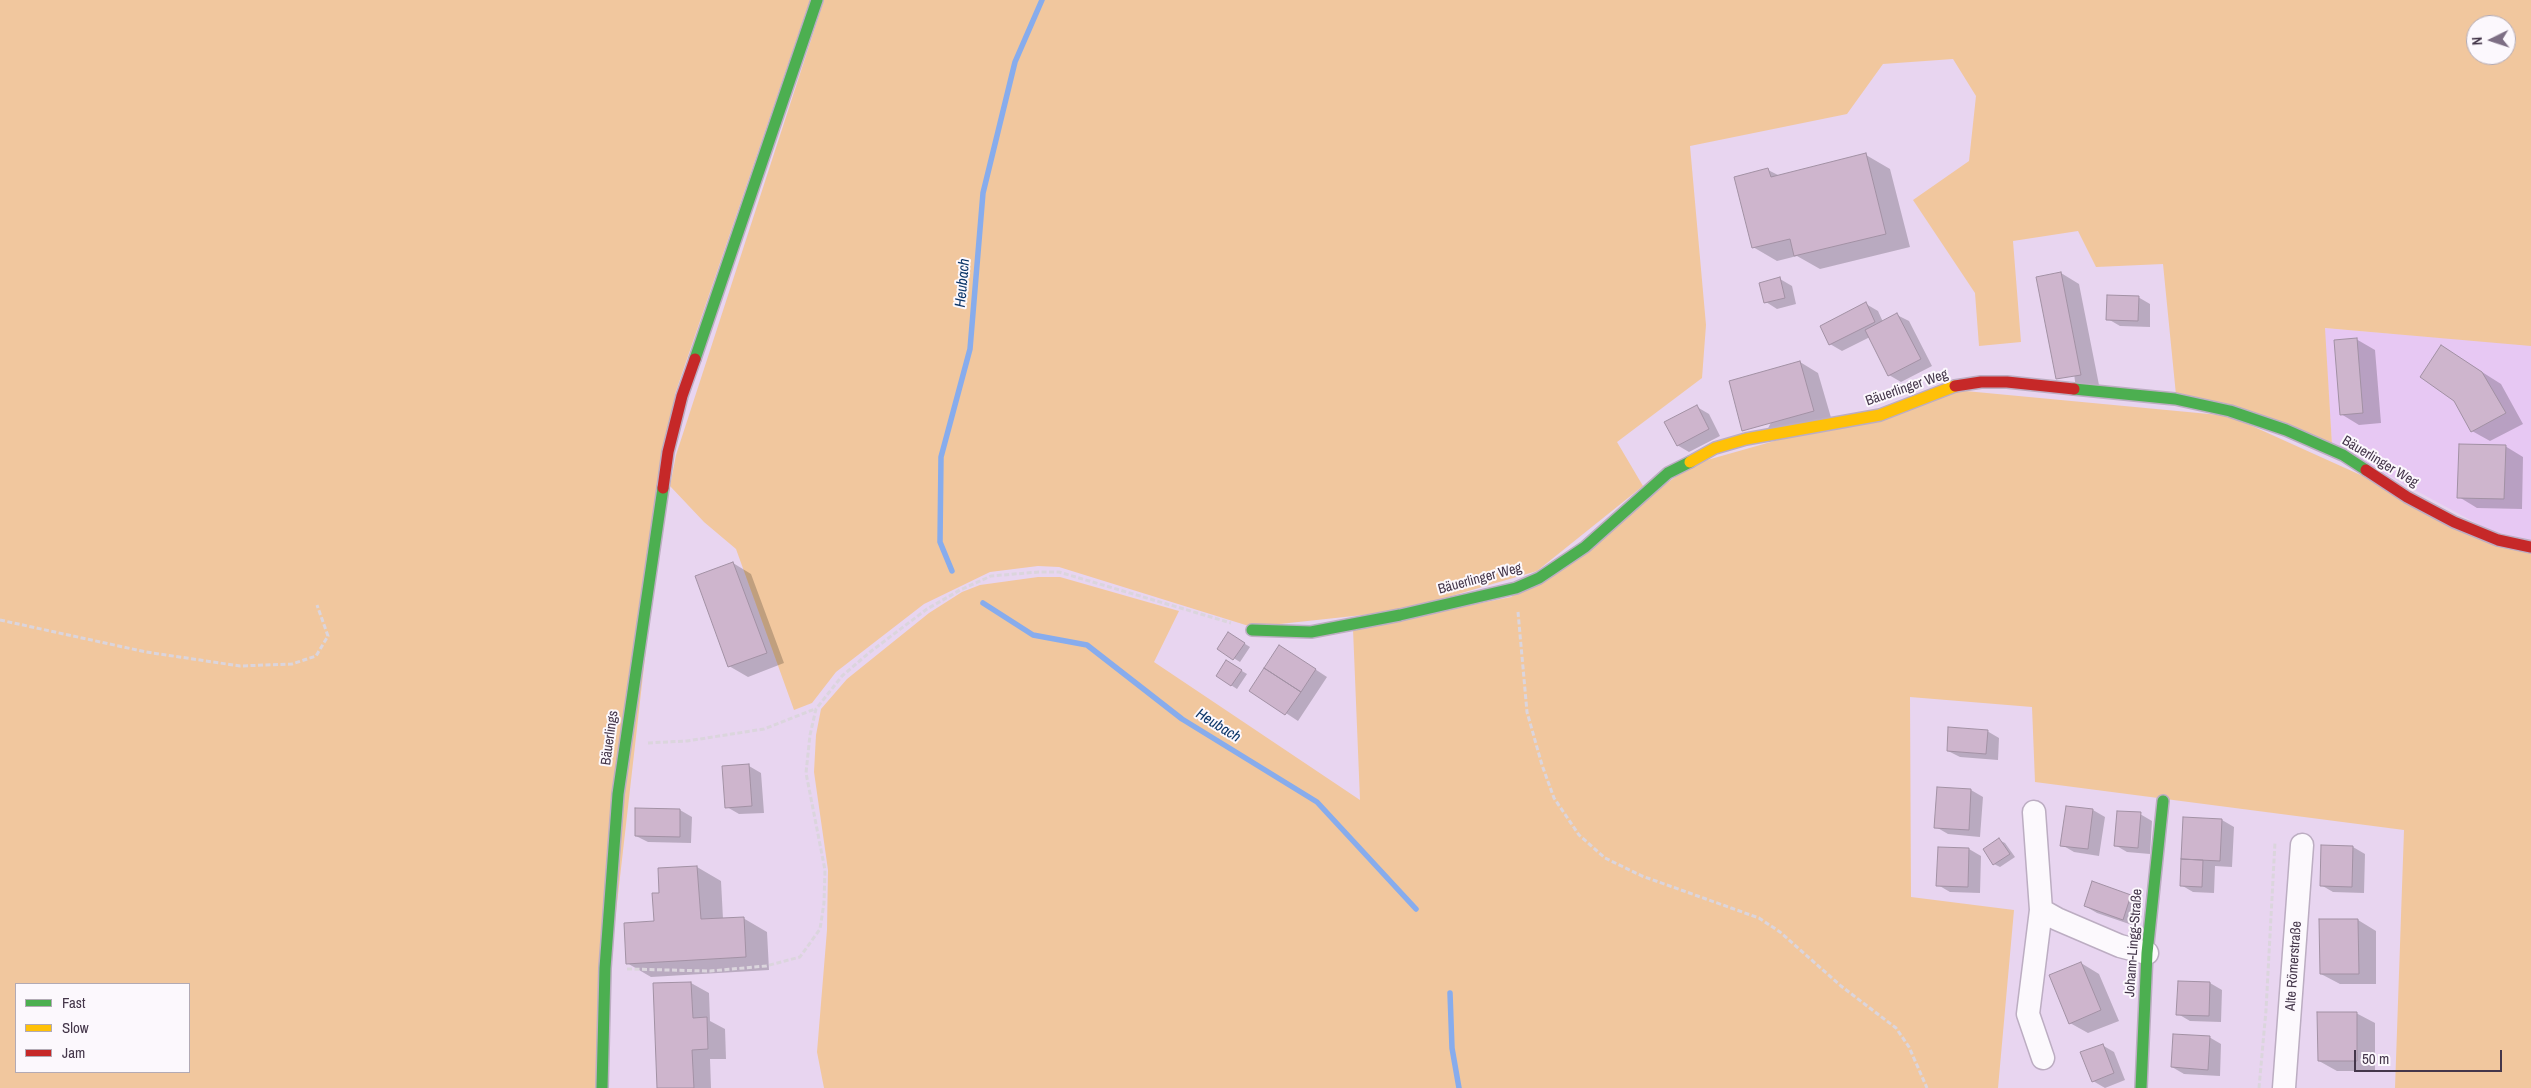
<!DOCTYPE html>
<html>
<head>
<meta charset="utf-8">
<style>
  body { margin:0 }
  #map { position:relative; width:2531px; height:1088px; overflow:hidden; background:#e8d5f0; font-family:"Archivo Narrow",sans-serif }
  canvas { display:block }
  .legend { position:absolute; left:15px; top:983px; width:175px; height:90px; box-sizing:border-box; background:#fcf8fd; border:1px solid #b2aab5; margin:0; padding:6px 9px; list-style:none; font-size:15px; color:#44364a }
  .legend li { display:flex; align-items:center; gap:10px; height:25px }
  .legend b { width:25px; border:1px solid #b2aab5 }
  .north { position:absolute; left:2466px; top:15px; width:50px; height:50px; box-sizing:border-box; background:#fcf8fd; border:1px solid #b2aab5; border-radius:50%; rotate:266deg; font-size:14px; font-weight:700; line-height:20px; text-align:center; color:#44364a }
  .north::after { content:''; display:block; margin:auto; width:18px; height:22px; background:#7d6e84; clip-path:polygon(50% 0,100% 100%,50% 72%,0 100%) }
  .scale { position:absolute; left:2354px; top:1050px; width:148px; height:22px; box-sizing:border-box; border:2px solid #44364a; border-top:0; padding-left:6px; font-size:15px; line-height:18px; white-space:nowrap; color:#44364a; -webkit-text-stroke:4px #fcf8fd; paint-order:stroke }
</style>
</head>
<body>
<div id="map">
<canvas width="2531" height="1088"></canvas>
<ul class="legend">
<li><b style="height:6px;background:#4caf50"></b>Fast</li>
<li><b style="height:6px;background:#ffc107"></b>Slow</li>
<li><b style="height:6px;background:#c62828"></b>Jam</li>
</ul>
<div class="north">N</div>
<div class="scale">50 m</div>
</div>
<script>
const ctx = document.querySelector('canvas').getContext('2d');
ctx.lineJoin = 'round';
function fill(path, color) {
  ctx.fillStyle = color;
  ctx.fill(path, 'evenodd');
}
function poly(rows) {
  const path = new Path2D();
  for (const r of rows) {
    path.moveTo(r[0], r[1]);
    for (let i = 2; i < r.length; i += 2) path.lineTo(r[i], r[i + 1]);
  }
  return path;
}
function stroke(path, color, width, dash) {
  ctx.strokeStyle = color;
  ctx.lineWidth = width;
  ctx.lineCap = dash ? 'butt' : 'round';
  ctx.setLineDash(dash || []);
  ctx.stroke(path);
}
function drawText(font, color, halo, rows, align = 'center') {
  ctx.font = font + ' "Archivo Narrow",sans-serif';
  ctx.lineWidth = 4;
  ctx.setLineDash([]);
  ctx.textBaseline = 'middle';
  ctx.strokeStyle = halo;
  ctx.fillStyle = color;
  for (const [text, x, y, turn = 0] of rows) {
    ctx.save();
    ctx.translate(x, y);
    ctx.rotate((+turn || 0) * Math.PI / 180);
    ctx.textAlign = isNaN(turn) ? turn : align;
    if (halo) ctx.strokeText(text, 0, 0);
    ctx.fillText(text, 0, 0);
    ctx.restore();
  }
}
fill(poly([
  [2324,328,2531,345,2531,543,2498,535,2332,445]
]), '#e7c8f3');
fill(poly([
  [0,0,810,0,675,394,596,1088,0,1088],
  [16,984,189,984,189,1072,16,1072],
  [824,0,2531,0,2531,346,2325,328,2332,445,2176,395,2163,264,2096,267,2078,231,2013,241,2021,342,1979,346,1975,293,1913,200,1969,161,1976,96,1953,59,1883,64,1847,114,1690,146,1706,325,1702,378,1617,442,1643,486,1537,571,1400,611,1252,627,1059,567,1038,566,990,572,924,604,836,672,812,703,794,710,736,549,704,522,670,486,676,455],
  [2476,25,2506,25,2506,55,2476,55],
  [1955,390,2230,416,2531,552,2531,1088,2395,1088,2404,830,2035,782,2032,707,1910,697,1911,897,2014,910,1998,1088,824,1088,817,1052,827,930,828,870,814,772,816,735,821,709,847,679,929,613,962,592,980,585,1038,577,1060,577,1179,611,1154,662,1360,800,1353,629,1511,597,1693,464]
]), '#f1c79e');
fill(poly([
  [1866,155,1890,169,1910,247,1820,269,1797,256,1777,261,1753,247,1768,170,1780,176],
  [2061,273,2079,284,2099,385,2076,389],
  [1780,279,1792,286,1796,304,1777,309,1766,302],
  [2138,297,2150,304,2150,327,2120,326,2108,319],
  [1866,304,1878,311,1883,322,1897,315,1909,321,1932,366,1901,382,1889,375,1870,337,1842,351,1830,344],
  [2356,339,2375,350,2381,423,2359,425,2341,414],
  [2441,346,2501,384,2523,424,2490,441,2472,431],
  [1800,362,1818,373,1832,421,1762,441],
  [1697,407,1709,414,1720,436,1689,452,1677,445],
  [2505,446,2523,457,2522,509,2477,508,2459,497],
  [733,563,751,574,784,663,748,677,729,666],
  [1234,637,1250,647,1240,662,1219,649],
  [1292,654,1327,677,1298,721,1251,690],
  [1232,665,1247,674,1237,689,1217,676],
  [1987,731,1999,738,1998,760,1960,757,1948,751],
  [749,766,761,773,764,813,739,814,727,807],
  [1971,790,1983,797,1980,837,1948,834,1936,827],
  [680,810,692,817,691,843,648,842,636,836],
  [2093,810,2105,817,2099,856,2074,852,2062,845],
  [2140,814,2152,821,2150,854,2127,852,2115,845],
  [2184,818,2222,820,2234,827,2232,867,2215,866,2214,893,2193,892,2181,885],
  [1999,840,2005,843,2015,857,2000,867,1994,864],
  [2353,847,2365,854,2364,893,2333,892,2321,885],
  [1969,849,1981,856,1980,893,1950,892,1938,885],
  [697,867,721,881,723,919,743,918,767,932,769,970,651,977,627,963,655,922,661,894,659,869],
  [2093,883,2131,896,2143,903,2135,926,2097,913,2085,906],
  [2358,920,2376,931,2376,984,2340,984,2321,974],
  [2081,963,2099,974,2119,1021,2088,1033,2070,1023],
  [691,983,709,993,710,1021,725,1029,726,1059,710,1059,711,1088,659,1088,655,984],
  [2210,983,2222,990,2221,1022,2190,1021,2178,1014],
  [2356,1013,2375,1023,2375,1071,2337,1071,2319,1061],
  [2209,1037,2221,1044,2220,1076,2184,1074,2172,1067],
  [2102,1045,2114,1052,2125,1080,2105,1088,2093,1081]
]), '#0003');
stroke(poly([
  [952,571,940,542,941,457,970,349,983,193,1015,62,1042,0],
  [983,603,1033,635,1087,645,1182,719,1317,802,1416,909],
  [1450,993,1452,1048,1459,1088]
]), '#87aced', 5.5);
const building = poly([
  [1866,153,1886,234,1794,256,1790,239,1752,248,1734,177,1768,168,1771,177,1866,153],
  [2061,272,2081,375,2056,379,2036,277,2061,272],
  [1780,277,1785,298,1764,303,1759,283,1780,277],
  [2107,295,2139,296,2138,321,2106,320,2107,295],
  [1866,302,1875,322,1829,345,1820,326,1866,302],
  [1897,313,1921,359,1888,376,1865,330,1897,313],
  [2357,338,2363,413,2340,415,2334,340,2357,338],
  [2441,345,2482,372,2506,413,2471,432,2454,401,2420,377,2441,345],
  [1800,361,1814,411,1742,431,1729,381,1800,361],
  [1697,405,1709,429,1677,446,1664,422,1697,405],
  [2459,444,2506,445,2504,499,2457,498,2459,444],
  [733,562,767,653,728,667,695,576,733,562],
  [1228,632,1245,643,1233,660,1217,649,1228,632],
  [1279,645,1316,669,1301,692,1264,668,1279,645],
  [1226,660,1242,670,1231,686,1216,676,1226,660],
  [1264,668,1301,692,1285,715,1249,691,1264,668],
  [1948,727,1988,730,1986,754,1947,751,1948,727],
  [749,764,752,806,725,808,722,766,749,764],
  [1937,787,1971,789,1969,830,1934,828,1937,787],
  [2066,806,2093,809,2088,849,2060,846,2066,806],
  [635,808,680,809,680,837,635,836,635,808],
  [2117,811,2141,812,2138,848,2114,846,2117,811],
  [2183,817,2222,819,2220,861,2181,859,2183,817],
  [1999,838,2010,854,1993,865,1983,849,1999,838],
  [2321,845,2353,846,2352,887,2320,886,2321,845],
  [1938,847,1969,848,1968,887,1936,886,1938,847],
  [2181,859,2203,860,2202,887,2180,886,2181,859],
  [697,866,701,919,744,917,746,957,626,964,624,923,654,921,652,893,659,893,658,868,697,866],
  [2092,881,2131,895,2123,920,2084,906,2092,881],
  [2319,919,2358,919,2359,974,2320,974,2319,919],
  [2081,962,2101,1010,2069,1024,2049,975,2081,962],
  [2178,981,2210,982,2209,1016,2176,1015,2178,981],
  [691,982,693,1018,707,1017,708,1049,692,1050,694,1088,657,1088,653,983,691,982],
  [2317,1012,2357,1012,2357,1061,2318,1061,2317,1012],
  [2173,1034,2210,1036,2208,1070,2171,1067,2173,1034],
  [2103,1044,2114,1073,2092,1082,2080,1052,2103,1044]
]);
fill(building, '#ceb5cd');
stroke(building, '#a291a4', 1);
const street = poly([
  [2034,812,2041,910,2057,919,2120,946,2147,953],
  [2041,910,2028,1014,2043,1058],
  [2284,1088,2302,845]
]);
const fast = poly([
  [695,359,817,0],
  [2074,389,2175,399,2230,411,2286,430,2343,455,2366,470],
  [1252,630,1311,632,1400,615,1516,588,1539,578,1585,547,1668,473,1690,462],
  [602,1088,605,968,618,794,663,488],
  [2141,1088,2147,953,2163,801]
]);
const slow = poly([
  [1690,462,1715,448,1746,439,1880,415,1955,386]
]);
const jam = poly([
  [1955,386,1981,382,2007,382,2074,389],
  [2366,470,2407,497,2454,522,2498,540,2531,547],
  [663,488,668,452,682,396,695,359]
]);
stroke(street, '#bcadc2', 25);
stroke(fast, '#bcadc2', 14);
stroke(slow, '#bcadc2', 14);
stroke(jam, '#bcadc2', 14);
stroke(poly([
  [1518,612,1527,712,1542,765,1554,798,1579,835,1605,858,1642,876,1759,918,1780,932,1841,986,1896,1028,1909,1047,1927,1088],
  [0,620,146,652,240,666,292,664,316,656,328,636,317,605],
  [648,743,687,741,764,729,815,709],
  [627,969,710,971,766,966,800,957,820,929,824,903,825,870,806,773,810,735,816,709,842,676,870,652,927,609,960,590,991,576,1039,572,1059,572,1231,623],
  [2259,1088,2266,1010,2275,842]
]), '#dbd5dd', 3, [5, 2.5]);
stroke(street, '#fcf9fd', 22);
stroke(fast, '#4caf50', 11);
stroke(slow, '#ffc107', 11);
stroke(jam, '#c62828', 11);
drawText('14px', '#44364a', '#fcf8fd', [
  ["Bäuerlinger Weg",1907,388,-19],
  ["Bäuerlinger Weg",2380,462,31],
  ["Bäuerlinger Weg",1480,579,-15],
  ["Bäuerlings",610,738,-82],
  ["Johann-Lingg-Straße",2134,943,-86],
  ["Alte Römerstraße",2294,966,-86]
]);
drawText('italic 15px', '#0c3669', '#fcf8fd', [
  ["Heubach",963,283,-85],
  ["Heubach",1218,726,32]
]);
</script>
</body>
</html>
